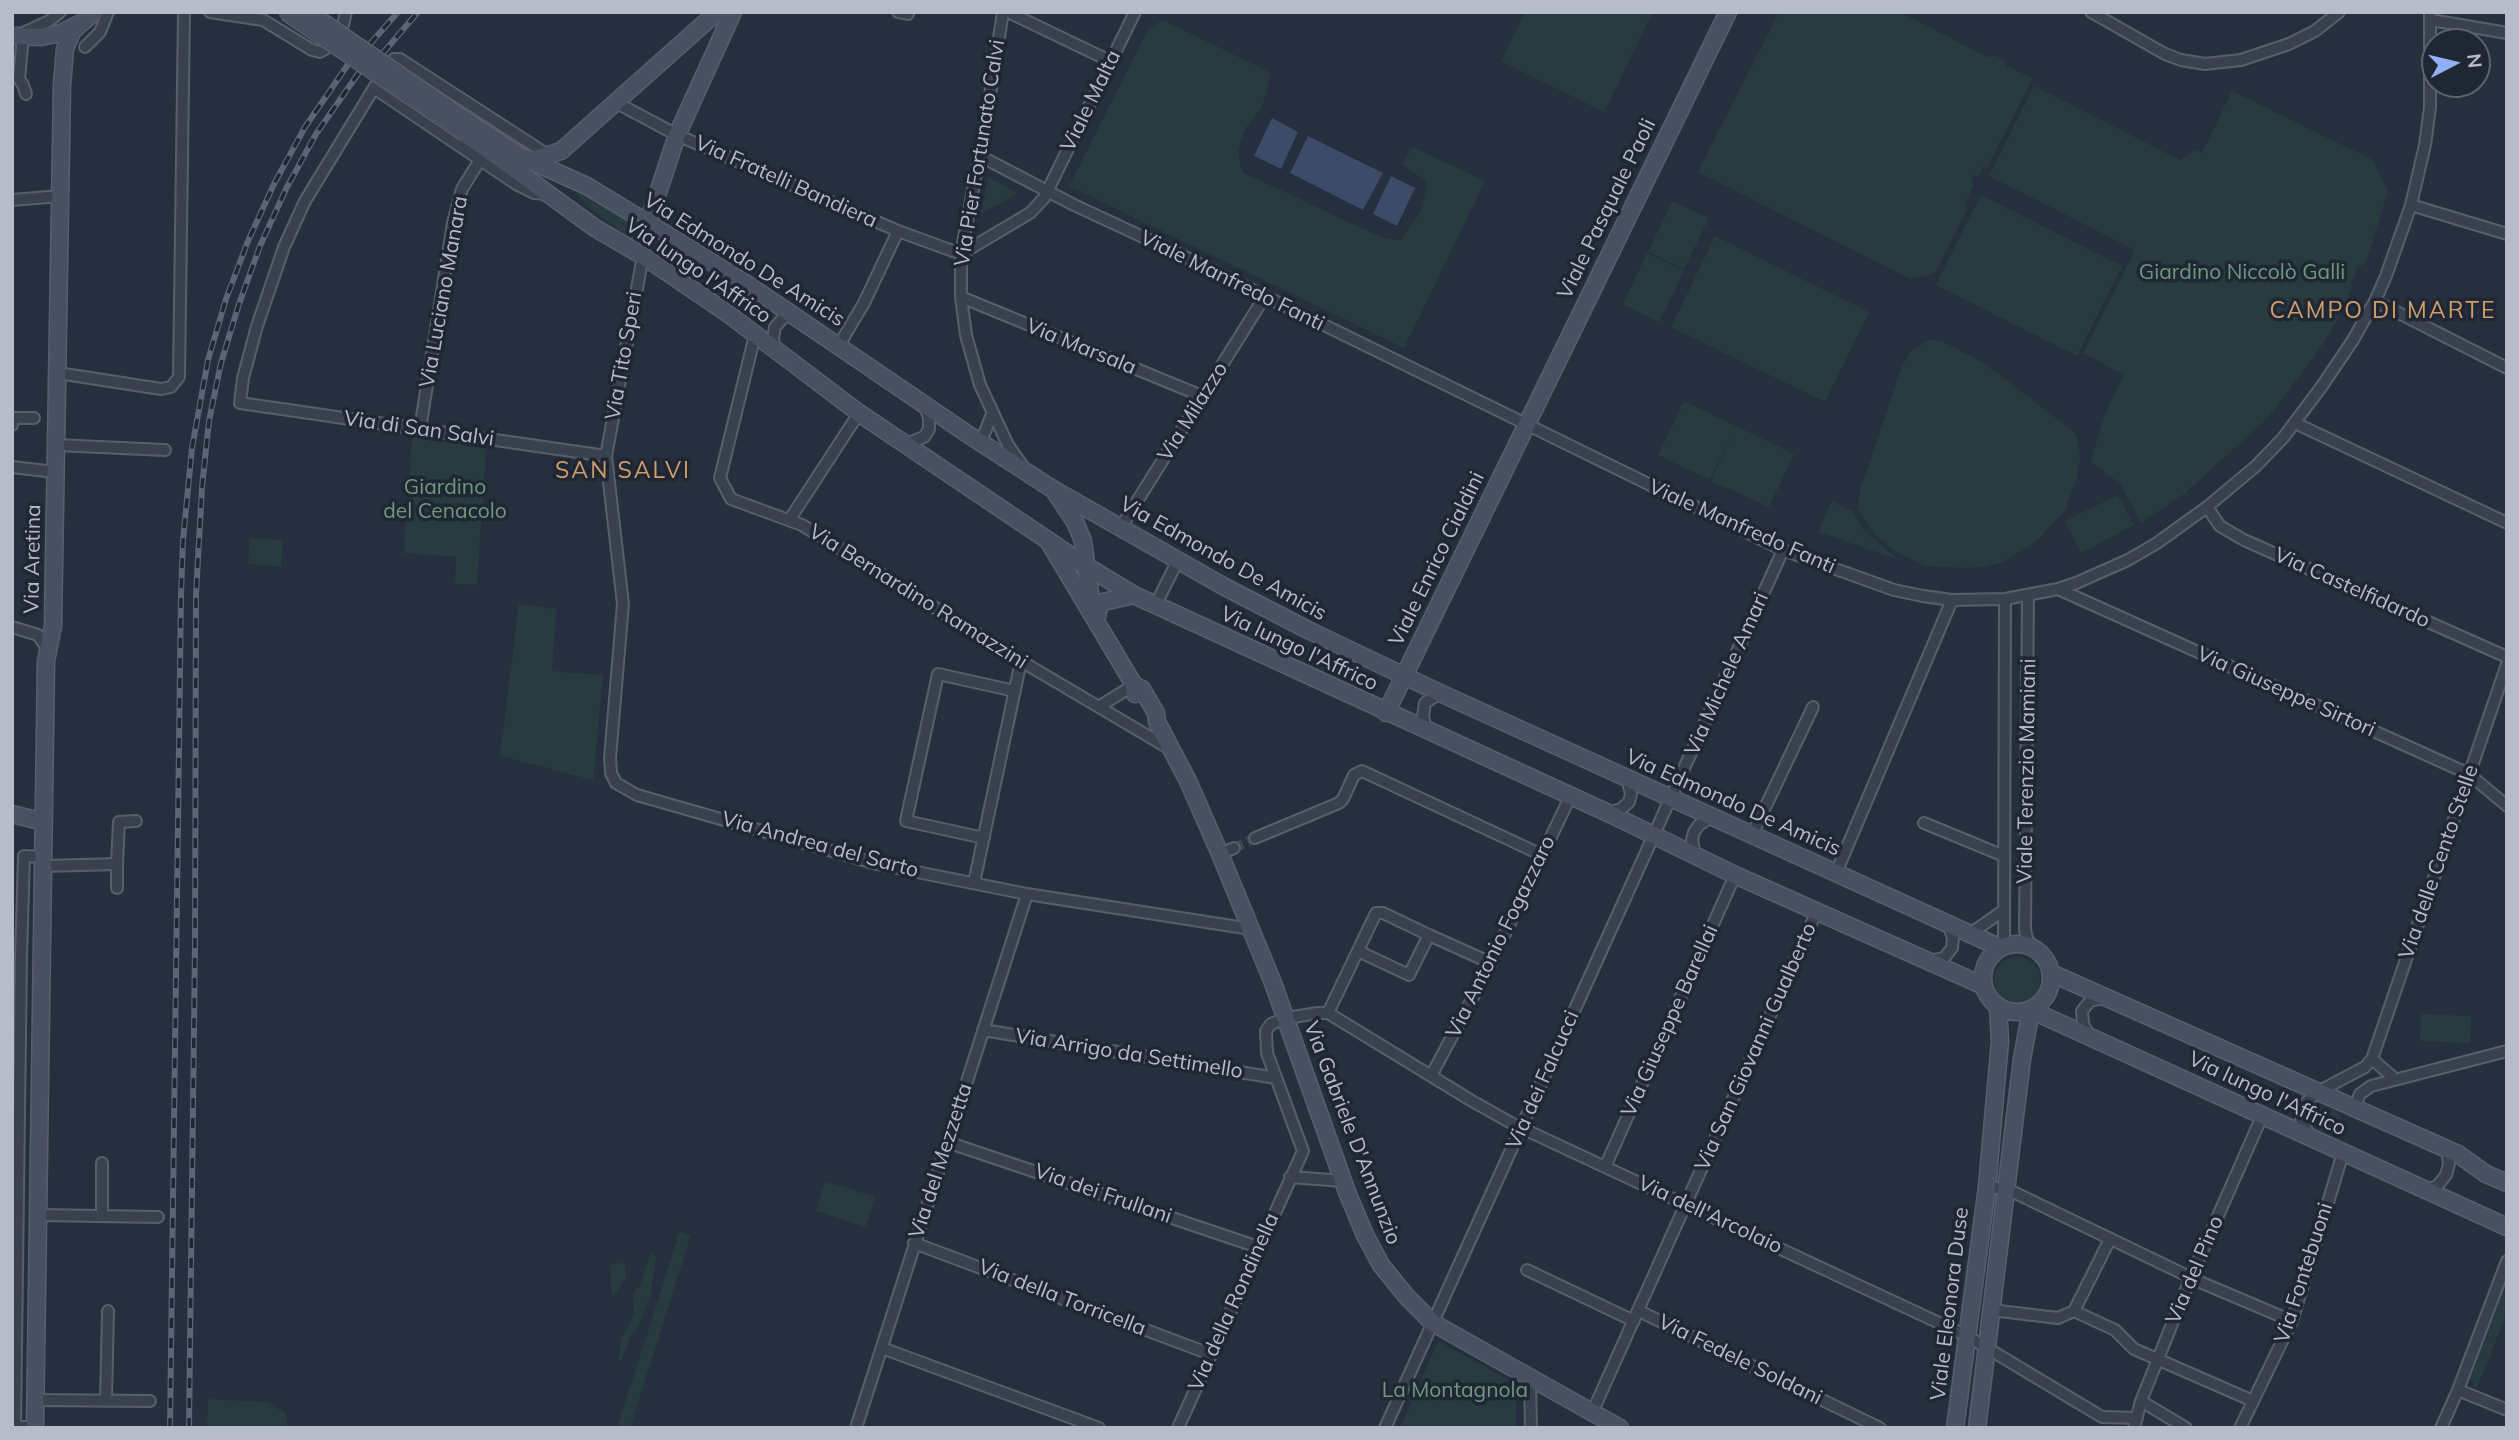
<!DOCTYPE html>
<html>
<head>
<meta charset="utf-8">
<style>
  body { margin:0 }
  #map { position:relative; width:2519px; height:1440px; overflow:hidden; background:#262f3e; font-family:Mulish,sans-serif }
  canvas { display:block }
  .frame { position:absolute; inset:0; border:14px solid #b6bcc9; pointer-events:none }
  .north { position:absolute; left:2421px; top:28px; width:70px; height:70px; box-sizing:border-box; background:#1f2634; border:2px solid #5b6270; border-radius:50%; rotate:83deg; font-size:19px; font-weight:700; line-height:28px; text-align:center; color:#b6bcc9 }
  .north::after { content:''; display:block; margin:auto; width:24px; height:32px; background:#91b0f4; clip-path:polygon(50% 0,100% 100%,50% 72%,0 100%) }
</style>
</head>
<body>
<div id="map">
<canvas width="2519" height="1440"></canvas>
<div class="frame"></div>
<div class="north">N</div>
</div>
<script>
const ctx = document.querySelector('canvas').getContext('2d');
ctx.lineJoin = 'round';
function fill(path, color) {
  ctx.fillStyle = color;
  ctx.fill(path, 'evenodd');
}
function poly(rows) {
  const path = new Path2D();
  for (const r of rows) {
    if (r.length === 3) {
      path.moveTo(r[0] + r[2], r[1]);
      path.arc(r[0], r[1], r[2], 0, 2 * Math.PI);
      continue;
    }
    path.moveTo(r[0], r[1]);
    for (let i = 2; i < r.length; i += 2) path.lineTo(r[i], r[i + 1]);
  }
  return path;
}
function stroke(path, color, width, dash) {
  ctx.strokeStyle = color;
  ctx.lineWidth = width;
  ctx.lineCap = dash ? 'butt' : 'round';
  ctx.setLineDash(dash || []);
  ctx.stroke(path);
}
function drawText(font, color, halo, rows, align = 'center') {
  ctx.font = font + ' Mulish,sans-serif';
  ctx.lineWidth = 7;
  ctx.setLineDash([]);
  ctx.textBaseline = 'middle';
  ctx.strokeStyle = halo;
  ctx.fillStyle = color;
  for (const [text, x, y, turn = 0] of rows) {
    ctx.save();
    ctx.translate(x, y);
    ctx.rotate((+turn || 0) * Math.PI / 180);
    ctx.textAlign = isNaN(turn) ? turn : align;
    if (halo) ctx.strokeText(text, 0, 0);
    ctx.fillText(text, 0, 0);
    ctx.restore();
  }
}
fill(poly([
  [1525,12,1653,12,1604,112,1501,61],
  [1779,12,1900,12,1989,58,1994,55,2005,60,2006,66,2033,78,1987,168,1983,167,1979,176,1974,175,1970,182,1974,184,1964,205,1968,208,1935,273,1910,279,1698,172],
  [1163,20,1271,73,1262,107,1245,129,1238,150,1242,172,1383,238,1401,240,1422,210,1427,182,1402,164,1413,147,1485,181,1404,348,1069,186,1149,28],
  [2034,86,2180,160,2195,150,2202,153,2232,91,2373,160,2388,192,2366,262,2357,269,2351,282,2352,288,2333,328,2318,351,2268,418,2184,494,2141,523,2121,485,2091,461,2104,416,2124,375,2083,353,2135,250,1989,176],
  [988,177,1016,192,1016,195,981,214],
  [577,191,602,201,625,218,641,238,643,242,641,245,591,210,578,196],
  [1981,195,2122,266,2077,356,1936,285],
  [1672,201,1709,218,1684,269,1648,252],
  [1715,236,1869,312,1825,402,1671,327],
  [1647,253,1684,271,1659,322,1623,304],
  [1929,340,1944,342,1987,365,2074,432,2079,444,2080,460,2076,480,2065,510,2036,542,2003,562,1985,567,1964,568,1925,566,1894,551,1875,534,1859,512,1858,504,1860,491,1902,366,1910,352],
  [1684,401,1794,454,1769,507,1711,481,1734,431,1710,480,1658,455],
  [412,437,486,448,477,585,455,584,456,557,404,553],
  [2118,495,2134,525,2081,553,2065,521],
  [1832,501,1852,511,1864,530,1897,559,1818,532],
  [250,538,283,540,281,567,248,564],
  [519,604,556,609,552,671,603,675,593,780,500,756],
  [2017,980,23],
  [2421,1014,2471,1016,2470,1043,2420,1041],
  [2314,1106,2323,1106,2338,1112,2343,1121,2341,1131,2332,1135,2314,1128,2308,1121,2308,1116],
  [825,1181,875,1197,866,1227,816,1211],
  [680,1231,691,1235,630,1428,617,1428],
  [651,1251,656,1257,651,1293,638,1328,631,1335,622,1359,618,1362,622,1337,634,1315,633,1293,640,1285],
  [625,1263,626,1278,612,1298,610,1264],
  [2507,1282,2507,1313,2476,1390,2471,1378],
  [1438,1341,1516,1384,1516,1428,1400,1428],
  [208,1399,268,1402,286,1414,287,1428,207,1428]
]), '#283b3f');
fill(poly([
  [1272,118,1298,132,1281,169,1254,156],
  [1308,136,1383,173,1363,210,1290,173],
  [1391,176,1415,188,1397,226,1373,214]
]), '#3c4b67');
stroke(poly([
  [1234,848,1255,838]
]), '#3c4453', 10, [10, 5]);
const street = poly([
  [210,12,263,20,312,50,320,52,327,48],
  [898,12,908,14],
  [1003,12,986,120,961,254,961,297,966,335,980,385,1008,445,1022,465],
  [1008,12,1110,61],
  [2091,12,2165,54,2181,60,2205,64,2241,60,2289,44,2315,31,2339,12],
  [2431,20,2507,33],
  [343,25,346,12],
  [23,33,49,21,60,12],
  [23,36,19,79,23,85,26,94],
  [85,47,100,32,108,12],
  [394,59,400,59,548,155],
  [377,83,305,201,284,247,257,326,243,378,240,403,606,456],
  [374,88,516,184,534,193,546,194],
  [615,102,677,135,898,231,961,254],
  [980,156,1074,205,1173,251,1783,550,1894,590,1923,596,1952,600,2005,599,2058,589,2076,583,2128,560,2157,543,2207,507,2256,466,2283,438,2322,386,2353,340,2375,301,2386,276,2411,205,2425,145,2430,107,2430,12],
  [12,200,60,196],
  [2411,205,2507,234],
  [961,254,1030,213,1044,198,1135,12],
  [643,256,606,456,623,604,610,758,611,773,616,783,637,795,877,864,1027,894,1251,929],
  [961,297,1202,396],
  [2375,301,2507,368],
  [755,335,720,478,731,499,802,525,1021,661,1170,749],
  [839,345,864,303,898,231],
  [775,351,773,339,775,327,784,317,796,316],
  [58,373,161,389,171,387,179,377,184,12],
  [2295,423,2507,523],
  [12,425,13,418,34,418],
  [420,429,453,223,462,189,480,160],
  [981,442,992,414],
  [905,444,924,437,929,429,929,418,925,406],
  [56,445,165,450],
  [12,467,55,472],
  [2207,507,2220,526,2244,540,2507,657],
  [790,519,859,413],
  [1121,527,1265,296],
  [2058,589,2469,774,2507,806],
  [2028,595,2025,930,2029,946],
  [1155,606,1178,560],
  [12,627,38,635,48,650],
  [1100,706,1134,685],
  [1426,730,1423,716,1425,703,1440,693],
  [1608,813,1621,809,1629,802,1631,794,1627,778],
  [1924,823,2004,856],
  [1752,835,1813,707],
  [984,838,906,821,938,674,1015,691],
  [1255,838,1339,803,1343,799,1354,775,1362,771,1542,855],
  [1220,854,1234,848],
  [1695,855,1692,840,1694,832,1699,825,1711,817],
  [44,866,117,864,119,822,136,821],
  [1836,873,1952,600],
  [974,883,1021,661],
  [117,888,117,864],
  [1970,934,2004,910],
  [2001,948,2004,940,2005,599],
  [1358,951,1409,975,1429,935,1491,963],
  [1929,961,1944,958,1952,948,1953,938,1948,924],
  [1328,1013,1376,913,1383,913,1429,935],
  [983,1030,1276,1078],
  [2089,1035,2083,1024,2082,1011,2090,1001,2104,998],
  [2372,1059,2395,1079],
  [1431,1076,1491,963,1570,797],
  [2354,1109,2360,1094,2371,1086,2507,1051],
  [2309,1135,2301,1119,2305,1104,2316,1093,2365,1067,2372,1059,2507,664],
  [947,1142,1258,1247],
  [1605,1167,1735,875],
  [1290,1177,1344,1181],
  [1987,1187,2007,1189,2200,1282,2292,1321],
  [2426,1191,2438,1185,2446,1175,2449,1164,2447,1150],
  [40,1215,158,1217],
  [102,1216,102,1163],
  [914,1243,1210,1354],
  [1527,1270,1634,1321],
  [1991,1310,2058,1318,2074,1311,2115,1330,2134,1349,2253,1401],
  [1639,1311,1880,1428],
  [2074,1311,2110,1239],
  [882,1348,1099,1428],
  [1530,1379,1531,1428],
  [2458,1390,2507,1410],
  [36,1400,150,1401],
  [106,1401,108,1311],
  [2141,1401,2186,1428],
  [1592,1413,1817,911],
  [35,1427,15,1427,21,957,24,856,44,857],
  [856,1428,1027,894],
  [1178,1428,1303,1151,1267,1053,1266,1031,1271,1024,1286,1018,1318,1013,1328,1013,1472,1101,1513,1124,1967,1336,2102,1417,2137,1418],
  [1385,1428,1783,550],
  [2134,1428,2141,1401,2191,1277,2263,1114],
  [2240,1428,2292,1321,2343,1153],
  [2441,1428,2458,1390,2507,1261]
]);
const secondary = poly([
  [12,36,41,37,61,33,83,22,94,12],
  [471,124,520,156,587,186,694,251,750,286,969,435,1051,488,1223,586,1308,630,1440,693,2001,948],
  [465,133,595,228,643,256,727,313,859,413,1086,566,1134,595,1608,813,1735,875,1984,986],
  [529,161,561,151,717,12],
  [648,223,677,135,733,12],
  [1055,492,1075,522,1083,541,1092,608],
  [1050,544,1134,685,1135,694],
  [1096,620,1099,608,1103,602,1134,595],
  [1134,685,1142,689,1156,713,1157,722,1188,781,1220,854,1273,983,1347,1192,1365,1235,1381,1265,1407,1297,1433,1323,1620,1428],
  [1386,713,1728,12],
  [12,814,44,822],
  [2017,978,34],
  [2051,973,2458,1154,2486,1174,2507,1183],
  [2031,1010,2507,1227],
  [35,1428,46,661,53,626,62,85,65,49,72,32,79,25],
  [1955,1428,1987,1187,2000,1041,1998,1007],
  [1977,1428,2022,1059,2031,1010]
]);
stroke(street, '#585f6c', 14);
stroke(secondary, '#585f6c', 19);
stroke(street, '#3a414e', 10);
stroke(secondary, '#485061', 16);
const rail = poly([
  [370,44,398,12],
  [383,53,418,12],
  [170,1428,181,594,183,540,192,448,208,360,226,299,248,241,274,184,305,127,349,63],
  [189,1428,195,945,196,595,202,487,209,421,221,363,239,304,260,246,286,189,316,134,360,71]
]);
stroke(rail, '#5c6575', 6);
stroke(rail, '#1f2634', 3.5, [10]);
const secondaryBridge = poly([
  [286,12,465,133],
  [308,12,471,124]
]);
stroke(secondaryBridge, '#585f6c', 19, []);
stroke(secondaryBridge, '#485061', 16);
drawText('21px', '#b6bcc9', '#1f2634', [
  ["Viale Malta",1091,101,-64],
  ["Via Pier Fortunato Calvi",980,153,-81],
  ["Via Fratelli Bandiera",786,182,24],
  ["Viale Pasquale Paoli",1607,209,-64],
  ["Via Edmondo De Amicis",744,260,32],
  ["Via lungo l'Affrico",698,271,34],
  ["Viale Manfredo Fanti",1232,281,26],
  ["Via Luciano Manara",444,292,-80],
  ["Via Marsala",1081,347,22],
  ["Via Tito Speri",624,356,-80],
  ["Via Milazzo",1193,412,-58],
  ["Via di San Salvi",419,429,8],
  ["Viale Manfredo Fanti",1742,527,24],
  ["Via Aretina",33,559,-89],
  ["Via Edmondo De Amicis",1223,559,29],
  ["Viale Enrico Cialdini",1437,559,-64],
  ["Via Castelfidardo",2352,588,24],
  ["Via Bernardino Ramazzini",918,597,32],
  ["Via lungo l'Affrico",1299,649,25],
  ["Via Michele Amari",1727,674,-66],
  ["Via Giuseppe Sirtori",2286,692,24],
  ["Viale Terenzio Mamiani",2027,771,-89],
  ["Via Edmondo De Amicis",1733,803,24],
  ["Via Andrea del Sarto",820,845,15],
  ["Via delle Cento Stelle",2439,862,-71],
  ["Via Antonio Fogazzaro",1501,937,-64],
  ["Via Giuseppe Barellai",1670,1021,-66],
  ["Via San Giovanni Gualberto",1756,1047,-66],
  ["Via Arrigo da Settimello",1129,1054,9],
  ["Via dei Falcucci",1543,1080,-66],
  ["Via lungo l'Affrico",2267,1094,25],
  ["Via Gabriele D'Annunzio",1352,1133,69],
  ["Via del Mezzetta",941,1161,-72],
  ["Via dei Frullani",1103,1194,19],
  ["Via dell'Arcolaio",1710,1215,25],
  ["Via del Pino",2195,1270,-67],
  ["Via Fontebuoni",2304,1273,-72],
  ["Via della Torricella",1062,1298,21],
  ["Via della Rondinella",1234,1302,-66],
  ["Viale Eleonora Duse",1950,1304,-83],
  ["Via Fedele Soldani",1740,1360,26]
]);
drawText('21px', '#6e997b', '#1f2634', [
  ["Giardino Niccolò Galli",2242,273],
  ["Giardino",445,488],
  ["del Cenacolo",445,512],
  ["La Montagnola",1455,1391]
]);
ctx.letterSpacing = '2px';
drawText('23px', '#d19e69', '#1f2634', [
  ["CAMPO DI MARTE",2383,311],
  ["SAN SALVI",623,471]
]);
ctx.letterSpacing = '0px';
</script>
</body>
</html>
